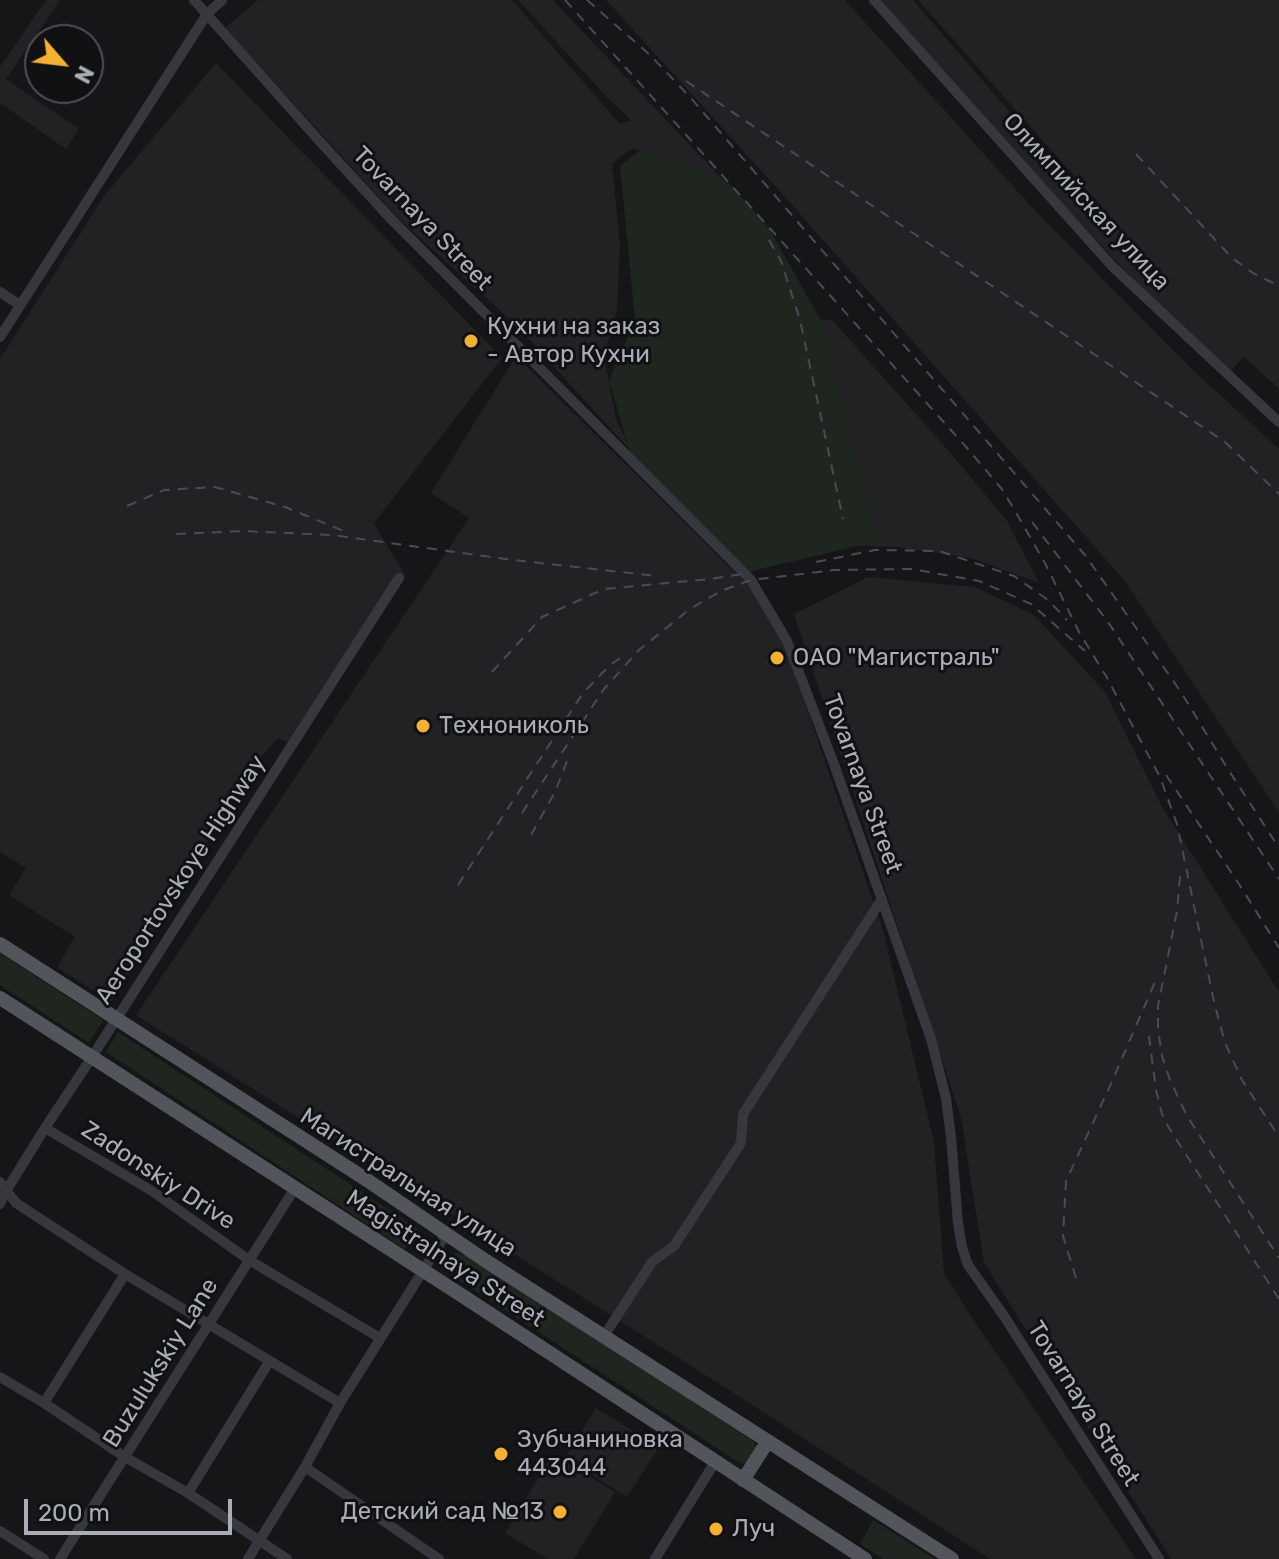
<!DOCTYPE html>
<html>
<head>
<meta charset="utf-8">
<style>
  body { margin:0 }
  #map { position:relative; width:1279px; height:1559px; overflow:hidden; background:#161618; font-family:Rubik,sans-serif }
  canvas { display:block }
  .north { position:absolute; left:24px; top:24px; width:80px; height:80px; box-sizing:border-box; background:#111113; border:2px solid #4d4f55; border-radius:50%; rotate:118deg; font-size:22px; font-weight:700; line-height:32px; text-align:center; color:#a8adb8 }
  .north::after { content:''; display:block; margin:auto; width:28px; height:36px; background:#f2b134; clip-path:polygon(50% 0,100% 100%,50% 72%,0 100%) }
  .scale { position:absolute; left:24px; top:1499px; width:208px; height:36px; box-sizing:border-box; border:4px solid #a8adb8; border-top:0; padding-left:10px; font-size:24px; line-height:28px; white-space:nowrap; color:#a8adb8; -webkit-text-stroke:6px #111113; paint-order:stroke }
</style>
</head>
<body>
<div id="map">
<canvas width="1279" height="1559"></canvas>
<div class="north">N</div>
<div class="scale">200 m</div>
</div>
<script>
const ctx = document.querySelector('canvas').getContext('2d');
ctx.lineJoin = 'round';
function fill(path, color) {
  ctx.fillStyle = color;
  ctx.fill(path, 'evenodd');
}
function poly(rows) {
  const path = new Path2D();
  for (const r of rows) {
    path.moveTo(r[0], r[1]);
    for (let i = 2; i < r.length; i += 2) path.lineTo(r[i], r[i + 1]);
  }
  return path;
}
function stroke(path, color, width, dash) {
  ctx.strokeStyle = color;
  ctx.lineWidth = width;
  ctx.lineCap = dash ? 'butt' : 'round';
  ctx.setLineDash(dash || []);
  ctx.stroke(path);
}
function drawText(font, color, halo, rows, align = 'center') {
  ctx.font = font + ' Rubik,sans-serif';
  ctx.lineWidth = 6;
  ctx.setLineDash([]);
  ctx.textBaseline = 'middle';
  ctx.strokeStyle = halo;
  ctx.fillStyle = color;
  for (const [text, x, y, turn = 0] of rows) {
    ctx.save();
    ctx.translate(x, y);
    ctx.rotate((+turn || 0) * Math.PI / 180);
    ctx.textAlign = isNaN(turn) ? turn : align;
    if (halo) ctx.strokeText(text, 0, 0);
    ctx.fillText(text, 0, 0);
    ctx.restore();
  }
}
fill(poly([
  [46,0,60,0,6,79,79,129,66,149,0,103,0,67],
  [258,0,512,0,620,124,631,120,605,95,518,0,553,0,723,180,633,148,612,163,620,245,617,309,604,356,616,419,631,451,516,325,398,218,225,28],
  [606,0,845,0,1039,215,1194,371,1279,449,1279,812,1125,581,776,187],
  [875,0,913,0,1073,185,1155,267,918,0,1279,0,1279,389,1244,357,1230,371,1155,302,1029,169],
  [216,63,502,358,374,523,405,575,297,747,278,738,256,762,111,1002,57,967,75,937,9,895,26,868,0,852,0,359,104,196],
  [813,318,833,321,955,458,1007,521,1039,583,971,558,897,547,859,546,830,428],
  [516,356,750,587,784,642,883,930,934,1142,944,1273,969,1313,1136,1559,990,1559,726,1388,136,1015,469,518,431,493],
  [868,577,975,587,1034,615,1105,692,1161,805,1279,992,1279,1559,1171,1559,984,1263,961,1117,794,614],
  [596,1408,659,1447,627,1497,565,1458],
  [553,1454,615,1492,574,1559,548,1559,505,1533]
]), '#222225');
fill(poly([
  [640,150,726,180,769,228,820,319,878,541,744,573,633,462,609,380,635,320,620,166],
  [0,953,103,1020,89,1043,0,985],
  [118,1032,418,1229,405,1249,106,1052],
  [456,1253,469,1256,753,1441,758,1447,746,1464,740,1463,448,1273,445,1268,447,1261,450,1255],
  [873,1520,935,1559,883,1559,860,1544]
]), '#1e261f');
stroke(poly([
  [194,0,323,145,392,220,751,580,787,641,834,764,931,1039,946,1098,951,1137,958,1223,962,1247,968,1265,1004,1316,1159,1559],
  [874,0,1112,266,1279,422],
  [0,292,20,305],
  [0,337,207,14,222,0],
  [45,1128,152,1191,249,1260,380,1338],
  [0,1182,16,1203,125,1274,340,1403],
  [0,1204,6,1191,45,1128,92,1057,399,578],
  [604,1336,652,1262,674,1246,741,1143,743,1114,882,899],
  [0,1377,44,1403,125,1457,188,1493,287,1559],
  [44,1403,125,1274],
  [305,1467,439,1559],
  [188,1493,269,1362],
  [0,1531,44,1559],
  [60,1559,295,1188],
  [248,1559,305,1467,340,1403,446,1234],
  [655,1559,715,1462]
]), '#37383d', 10);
stroke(poly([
  [0,944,367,1180,486,1261,952,1559],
  [0,998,455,1291,865,1559],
  [743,1480,768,1441]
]), '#53555c', 14);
stroke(poly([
  [565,0,967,448,1001,488,1014,509,1046,565,1079,632,1106,676,1160,777,1177,824,1214,1002,1225,1043,1242,1080,1279,1137],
  [587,0,650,55,689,96,1085,555,1181,692,1226,766,1279,848],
  [686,81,1225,442,1279,494],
  [1136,154,1232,258,1253,273,1279,286],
  [769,240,781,261,800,320,843,519],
  [127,506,164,490,215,487,285,507,346,532],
  [1032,522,1108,622,1279,879],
  [176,534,243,531,332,535,513,560,657,576],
  [816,562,875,550,939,551,1014,576,1048,600,1067,620],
  [492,672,542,617,604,589,710,579,749,573],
  [1166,775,1239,884,1279,948],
  [522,813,604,689,639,650,690,609,721,591,751,580,835,570,911,569,979,581,1031,604,1085,651],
  [531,835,555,792,569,756],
  [1180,876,1177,911,1158,1006,1158,1029,1162,1056,1170,1080,1187,1116,1279,1258],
  [458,885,583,693,609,666,626,654],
  [1149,1036,1156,1090,1162,1114,1169,1128,1279,1299],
  [1076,1278,1063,1236,1066,1181,1110,1086,1155,982]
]), '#4a4c52', 2, [10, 8]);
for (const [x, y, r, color] of [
  [471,341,8,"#f2b134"],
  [777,658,8,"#f2b134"],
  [423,726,8,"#f2b134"],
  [501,1454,8,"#f2b134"],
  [560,1512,8,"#f2b134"],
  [716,1529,8,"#f2b134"]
]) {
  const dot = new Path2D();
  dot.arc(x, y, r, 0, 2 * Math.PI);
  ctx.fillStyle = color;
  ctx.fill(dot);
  stroke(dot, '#111113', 3);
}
drawText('24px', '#a8adb8', '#111113', [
  ["Олимпийская улица",1086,202,47],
  ["Tovarnaya Street",422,219,46],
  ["Tovarnaya Street",862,784,70],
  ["Aeroportovskoye Highway",181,880,-57],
  ["Zadonskiy Drive",158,1176,33],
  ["Магистральная улица",408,1183,33],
  ["Magistralnaya Street",445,1259,33],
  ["Buzulukskiy Lane",161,1363,-58],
  ["Tovarnaya Street",1083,1404,58]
]);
drawText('24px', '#a8adb8', '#111113', [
  ["Кухни на заказ",487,327],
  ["- Автор Кухни",487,355],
  ["ОАО \"Магистраль\"",793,658],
  ["Технониколь",439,726],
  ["Зубчаниновка",517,1440],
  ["443044",517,1468],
  ["Детский сад №13",544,1512,"right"],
  ["Луч",732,1529]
], 'left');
</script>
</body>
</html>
